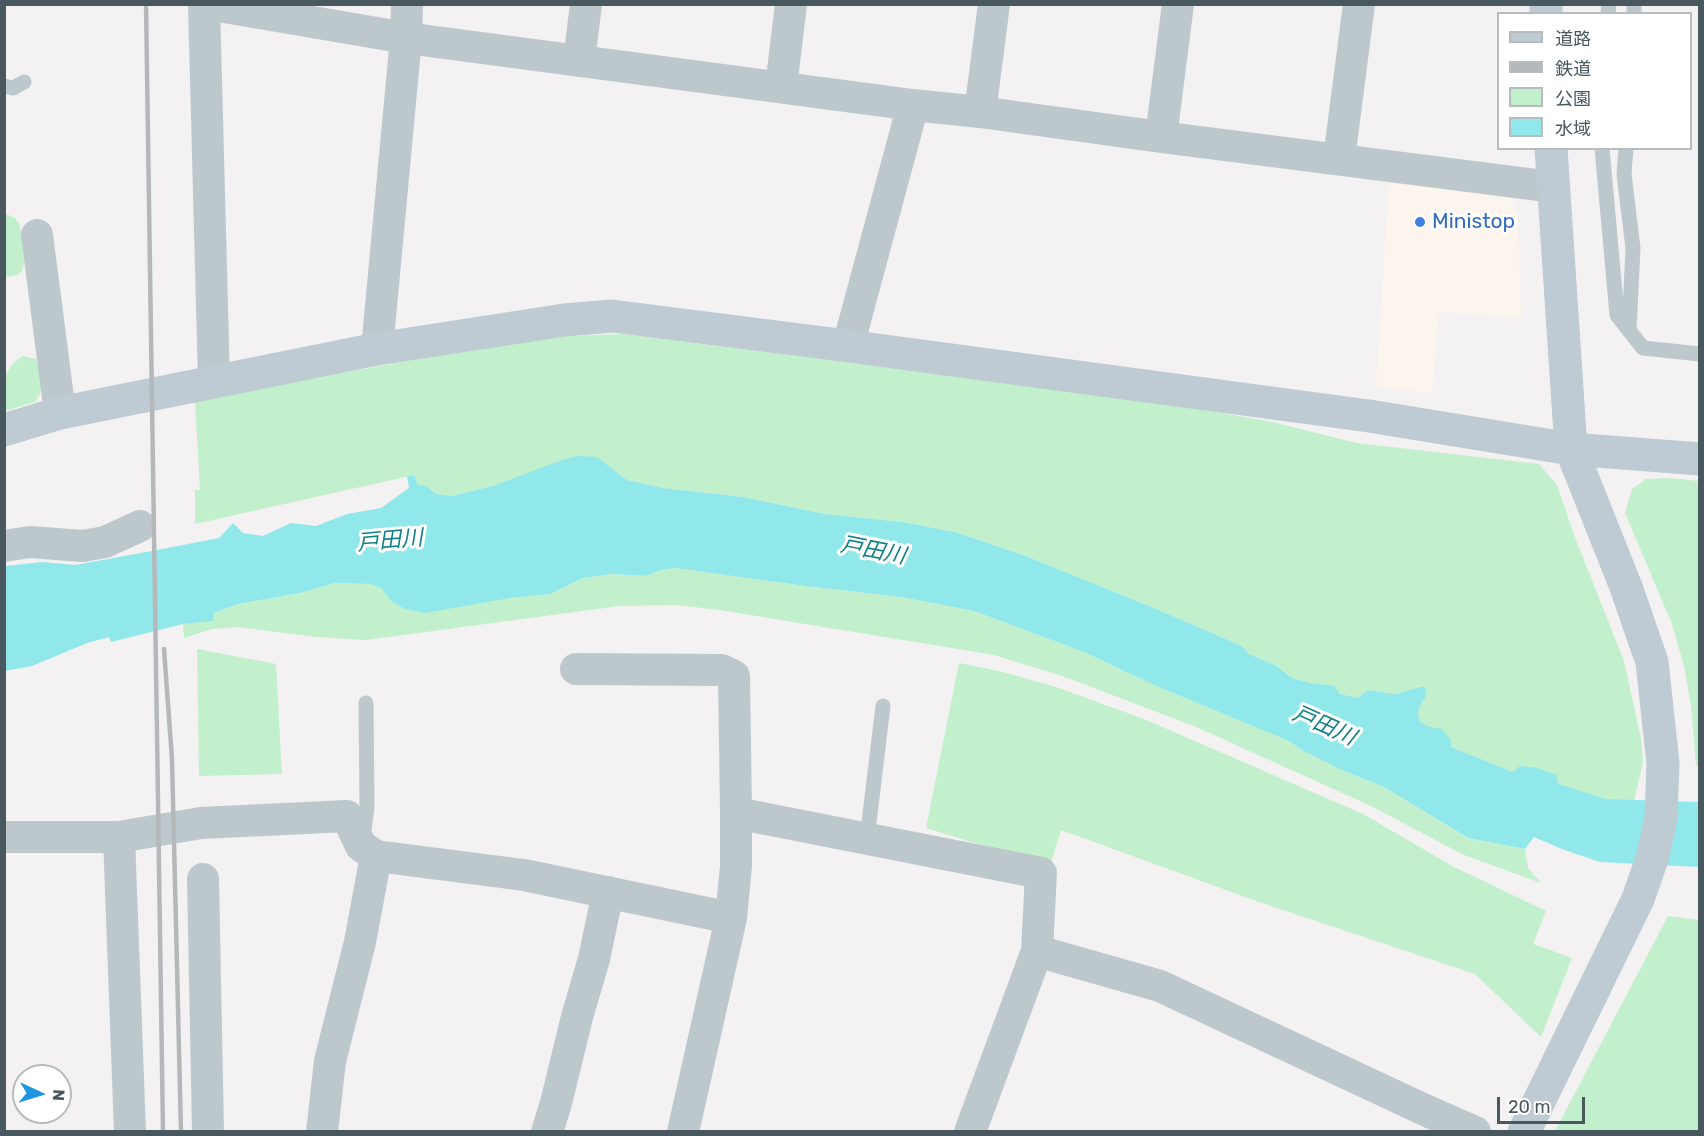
<!DOCTYPE html>
<html>
<head>
<meta charset="utf-8">
<style>
  body { margin:0 }
  #map { position:relative; width:1704px; height:1136px; overflow:hidden; background:#f4f1f2; font-family:Rubik,"Noto Sans JP",sans-serif }
  canvas { display:block }
  .frame { position:absolute; inset:0; border:6px solid #49585f; pointer-events:none }
  .legend { position:absolute; left:1497px; top:12px; width:195px; height:138px; box-sizing:border-box; background:#fff; border:2px solid #b6bcbf; margin:0; padding:8px 10px; list-style:none; font-size:18px; color:#49585f }
  .legend li { display:flex; align-items:center; gap:12px; height:30px }
  .legend b { width:30px; border:2px solid #b6bcbf }
  .north { position:absolute; left:12px; top:1064px; width:60px; height:60px; box-sizing:border-box; background:#fff; border:2px solid #b6bcbf; border-radius:50%; rotate:94deg; font-size:16px; font-weight:700; line-height:24px; text-align:center; color:#49585f }
  .north::after { content:''; display:block; margin:auto; width:21px; height:27px; background:#1d95e1; clip-path:polygon(50% 0,100% 100%,50% 72%,0 100%) }
  .scale { position:absolute; left:1497px; top:1097px; width:88px; height:27px; box-sizing:border-box; border:3px solid #49585f; border-top:0; padding-left:8px; font-size:18px; line-height:21px; white-space:nowrap; color:#49585f; -webkit-text-stroke:4px #fff; paint-order:stroke }
</style>
</head>
<body>
<div id="map">
<canvas width="1704" height="1136"></canvas>
<div class="frame"></div>
<ul class="legend">
<li><b style="height:8px;background:#becbd2"></b>道路</li>
<li><b style="height:8px;background:#b4b8bb"></b>鉄道</li>
<li><b style="height:16px;background:#c2efcc"></b>公園</li>
<li><b style="height:16px;background:#90e8eb"></b>水域</li>
</ul>
<div class="north">N</div>
<div class="scale">20 m</div>
</div>
<script>
const ctx = document.querySelector('canvas').getContext('2d');
ctx.lineJoin = 'round';
function fill(path, color) {
  ctx.fillStyle = color;
  ctx.fill(path, 'evenodd');
}
function poly(rows) {
  const path = new Path2D();
  for (const r of rows) {
    path.moveTo(r[0], r[1]);
    for (let i = 2; i < r.length; i += 2) path.lineTo(r[i], r[i + 1]);
  }
  return path;
}
function stroke(path, color, width, dash) {
  ctx.strokeStyle = color;
  ctx.lineWidth = width;
  ctx.lineCap = dash ? 'butt' : 'round';
  ctx.setLineDash(dash || []);
  ctx.stroke(path);
}
function drawText(font, color, halo, rows, align = 'center') {
  ctx.font = font + ' Rubik,"Noto Sans JP",sans-serif';
  ctx.lineWidth = 6;
  ctx.setLineDash([]);
  ctx.textBaseline = 'middle';
  ctx.strokeStyle = halo;
  ctx.fillStyle = color;
  for (const [text, x, y, turn = 0] of rows) {
    ctx.save();
    ctx.translate(x, y);
    ctx.rotate((+turn || 0) * Math.PI / 180);
    ctx.textAlign = isNaN(turn) ? turn : align;
    if (halo) ctx.strokeText(text, 0, 0);
    ctx.fillText(text, 0, 0);
    ctx.restore();
  }
}
fill(poly([
  [1389,181,1511,195,1518,215,1521,318,1439,312,1432,393,1376,387]
]), '#fcf5ed');
fill(poly([
  [4,213,15,218,20,225,24,263,22,271,17,275,5,277],
  [623,334,1151,401,1268,421,1357,443,1539,464,1557,485,1574,535,1624,661,1641,739,1643,762,1634,801,1606,799,1559,784,1559,780,1513,772,1450,747,1430,727,1420,722,1418,714,1419,706,1426,696,1420,687,1395,694,1368,690,1358,698,1340,694,1311,683,1292,678,1275,665,1249,654,1242,646,1161,611,1026,556,955,532,902,522,825,514,743,497,663,488,627,480,606,464,496,485,452,496,436,494,426,486,418,486,414,475,195,524,195,490,200,490,195,401,533,337],
  [23,356,36,359,40,369,42,383,40,394,35,402,5,411,4,377,14,362],
  [1669,478,1699,481,1699,766,1696,766,1691,705,1684,666,1672,624,1625,513,1632,489,1646,479],
  [675,568,805,586,901,597,974,611,1084,652,1154,685,1289,741,1302,750,1342,770,1384,787,1467,838,1525,849,1528,868,1541,883,1464,855,1371,806,1194,726,1062,676,994,655,720,610,676,605,620,606,366,640,316,637,238,627,212,629,184,638,183,624,213,621,214,613,238,604,300,593,335,583,370,584,381,588,391,601,510,598,550,594,583,578,611,574,646,576,661,570],
  [197,649,276,664,282,774,199,776],
  [959,663,1003,672,1056,687,1144,719,1363,814,1454,867,1546,911,1533,944,1572,958,1541,1037,1475,974,1259,902,1061,830,1050,866,926,828],
  [1668,916,1699,920,1699,1131,1555,1131]
]), '#c2efcc');
fill(poly([
  [578,456,597,457,627,480,663,488,743,497,825,514,902,522,955,532,1026,556,1161,611,1242,646,1249,654,1275,665,1292,678,1311,683,1334,686,1340,694,1358,698,1368,690,1395,694,1420,687,1425,687,1426,696,1419,707,1418,714,1420,722,1430,727,1442,729,1451,740,1451,747,1513,772,1520,766,1537,768,1556,775,1559,784,1606,799,1699,802,1699,867,1600,862,1562,849,1534,837,1525,849,1468,838,1384,787,1342,770,1302,750,1289,741,1154,685,1084,652,974,611,901,597,805,586,675,568,661,570,646,576,611,574,583,578,550,594,510,598,425,613,405,609,391,601,381,588,370,584,335,583,300,593,238,604,214,613,213,621,183,624,111,642,109,637,87,643,32,666,5,671,5,566,43,562,75,565,157,550,219,538,233,523,243,533,263,536,291,523,316,526,347,514,381,508,409,488,407,476,414,475,418,485,426,486,436,494,452,496,496,485,562,460]
]), '#90e8eb');
stroke(poly([
  [1608,14,1609,4],
  [1634,14,1634,4],
  [4,86,13,88,24,82],
  [1602,148,1617,315,1643,348,1700,354],
  [1626,148,1624,174,1633,248,1629,331],
  [363,837,367,807,366,703],
  [867,839,883,706]
]), '#bdc8cd', 15);
stroke(poly([
  [204,4,214,382],
  [207,4,406,38,913,105,980,112,1161,137,1553,187],
  [579,61,586,4],
  [781,87,791,4],
  [980,112,994,4],
  [1161,137,1178,4],
  [1339,159,1359,4],
  [37,235,60,413],
  [848,346,913,105],
  [377,349,406,38,407,4],
  [4,546,30,542,83,546,105,542,140,526],
  [576,669,722,670,734,676,736,813],
  [4,837,119,837,201,823,347,816,361,846,376,856,524,875,731,918,736,866,736,813,1041,873,1037,951,970,1132],
  [119,837,130,1132],
  [203,879,208,1132],
  [1037,951,1160,986,1427,1111,1475,1132],
  [322,1132,330,1061,360,942,376,856],
  [547,1132,556,1103,577,1017,594,959,608,892],
  [683,1132,731,918]
]), '#bdc8cd', 32);
stroke(poly([
  [1546,4,1546,14],
  [4,430,60,413,377,349,564,320,612,316,848,346,1369,416,1571,449,1700,459],
  [1524,1132,1638,899,1653,856,1661,817,1663,763,1652,662,1626,587,1571,449,1551,148]
]), '#becbd2', 33);
stroke(poly([
  [146,4,163,1132],
  [164,649,172,759,181,1132]
]), '#b4b8bb', 4.5);
for (const [x, y, r, color] of [
  [1420,222,6,"#3f7fe0"]
]) {
  const dot = new Path2D();
  dot.arc(x, y, r, 0, 2 * Math.PI);
  ctx.fillStyle = color;
  ctx.fill(dot);
  stroke(dot, '#fff', 2);
}
drawText('21px', '#366cbe', '#fff', [
  ["Ministop",1432,222]
], 'left');
drawText('italic 22px', '#108184', '#fff', [
  ["戸田川",390,541,-5],
  ["戸田川",873,551,11],
  ["戸田川",1324,726,24]
]);
</script>
</body>
</html>
